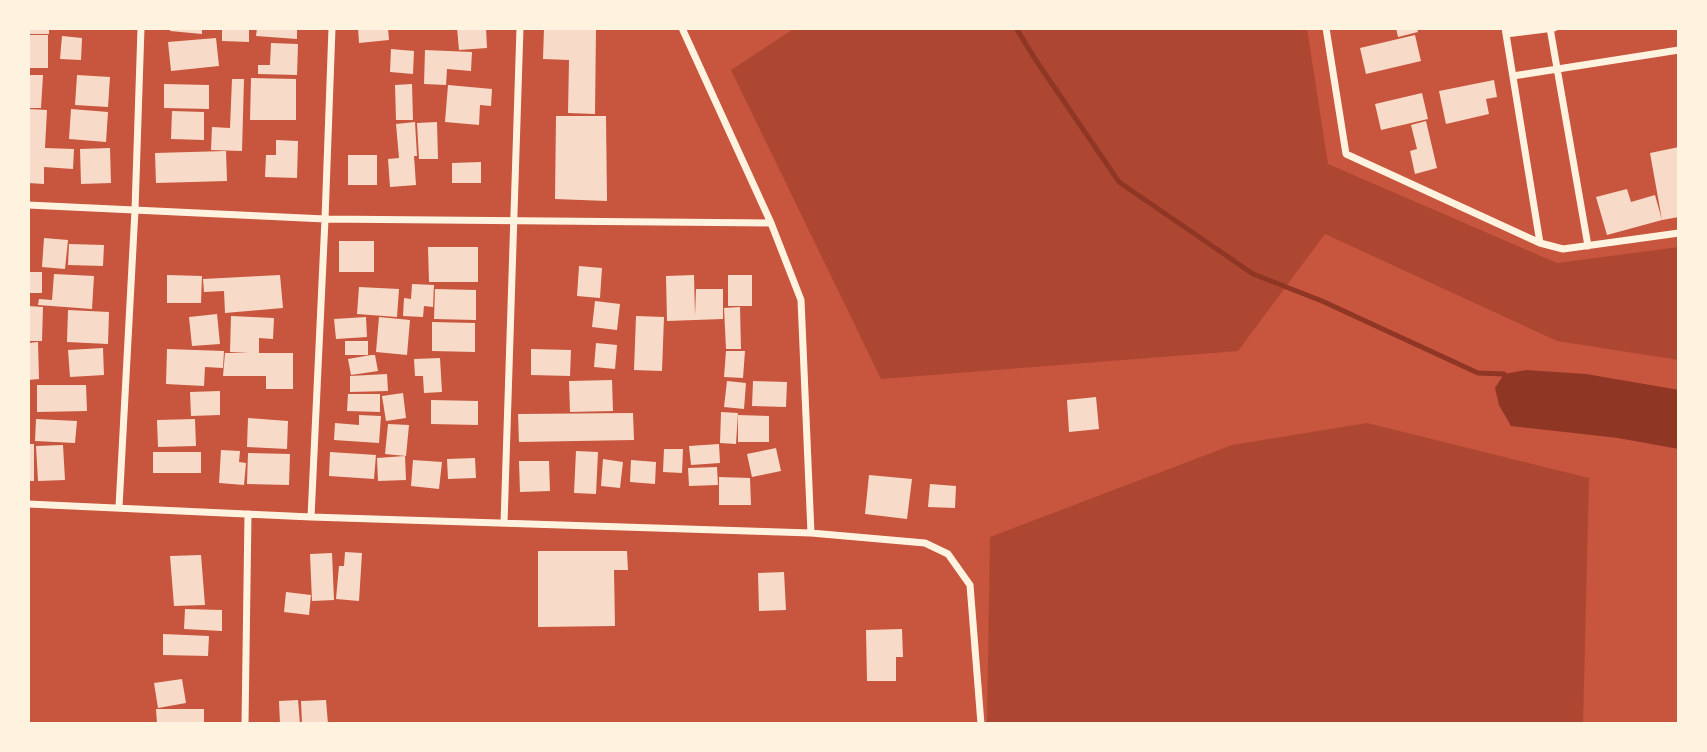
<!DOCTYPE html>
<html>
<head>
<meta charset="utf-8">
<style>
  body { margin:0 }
  #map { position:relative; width:1707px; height:752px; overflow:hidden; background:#c8553d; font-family:"Zilla Slab",serif }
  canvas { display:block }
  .frame { position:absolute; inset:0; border:30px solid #fff3e0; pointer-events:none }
</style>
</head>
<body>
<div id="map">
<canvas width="1707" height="752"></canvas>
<div class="frame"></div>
</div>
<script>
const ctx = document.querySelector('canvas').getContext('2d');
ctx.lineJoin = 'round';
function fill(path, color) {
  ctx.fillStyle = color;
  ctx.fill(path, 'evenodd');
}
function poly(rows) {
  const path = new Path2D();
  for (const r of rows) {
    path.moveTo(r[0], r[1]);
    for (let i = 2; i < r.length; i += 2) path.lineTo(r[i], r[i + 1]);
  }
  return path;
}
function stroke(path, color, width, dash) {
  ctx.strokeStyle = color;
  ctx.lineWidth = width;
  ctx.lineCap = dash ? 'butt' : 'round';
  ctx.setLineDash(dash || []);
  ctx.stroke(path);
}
fill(poly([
  [795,28,1307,28,1328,164,1557,263,1679,247,1679,360,1557,341,1325,234,1238,351,881,379,731,70],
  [1367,423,1589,478,1583,724,987,724,990,537,1232,445]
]), '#ae4732');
fill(poly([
  [1526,370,1586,374,1679,390,1679,449,1618,438,1511,426,1499,405,1495,388,1504,374]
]), '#8f3625');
stroke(poly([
  [1016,28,1035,59,1119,182,1253,274,1322,301,1478,373,1504,374]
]), '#8f3625', 5);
fill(poly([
  [28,28,49,28,49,34,30,34],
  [170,28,202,28,202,34,170,31],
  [222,28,249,28,249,42,222,41],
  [257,28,297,28,297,39,256,36],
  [358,28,388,28,389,40,359,43],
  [457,28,486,28,487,48,459,50],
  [544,28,596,28,595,114,568,113,569,60,543,59],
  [1396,28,1417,28,1418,32,1398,37],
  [28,35,48,35,48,68,28,68],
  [1415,35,1421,61,1366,74,1360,48],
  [62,36,82,38,81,60,60,59],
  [216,38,219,66,171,71,168,42],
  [271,43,298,44,297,75,258,74,258,65,270,65],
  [391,49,414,51,413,74,390,72],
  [425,50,472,52,471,71,447,69,446,85,424,84],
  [28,75,43,75,41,108,28,108],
  [77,75,110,77,108,107,75,105],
  [251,78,296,79,296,120,250,120],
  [232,79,244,79,242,151,211,150,212,127,230,128],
  [1494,80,1497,97,1486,99,1489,114,1446,124,1439,91],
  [164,84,209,85,209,109,164,108],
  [412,84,413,120,396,120,395,85],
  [448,85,492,89,491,106,480,105,479,125,445,122],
  [1422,93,1428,119,1381,130,1375,104],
  [28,109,47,110,45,148,74,149,73,169,44,167,44,184,28,183],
  [71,109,108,112,106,142,69,139],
  [172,111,204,112,204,140,171,139],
  [556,116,606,116,607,201,555,199],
  [1426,121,1437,168,1415,174,1410,151,1417,149,1411,125],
  [415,122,417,156,414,156,416,185,390,187,388,159,399,158,396,124],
  [437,122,438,159,419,159,417,123],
  [276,140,298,141,297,178,265,177,266,155,276,155],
  [1679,147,1679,217,1662,220,1650,153],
  [110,148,111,183,81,184,80,149],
  [226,151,227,181,156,183,155,153],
  [348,155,377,155,377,185,348,185],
  [481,162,481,183,452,183,452,163],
  [1627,189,1631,202,1655,195,1662,220,1607,235,1596,197],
  [44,238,68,240,65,269,42,267],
  [339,241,374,241,374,272,339,272],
  [69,244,104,245,103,266,68,265],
  [428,247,478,247,478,282,429,282],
  [579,266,602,268,600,298,577,296],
  [28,272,42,272,42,293,28,293],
  [54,274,94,276,92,309,38,305,39,299,52,300],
  [167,275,202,276,201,303,167,303],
  [280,275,283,308,225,313,224,291,204,292,203,279],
  [694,275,695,316,696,289,723,289,723,319,667,321,666,276],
  [728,275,752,275,752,306,728,306],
  [412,284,434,285,433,307,424,306,423,317,403,316,404,298,411,299],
  [359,287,399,289,397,317,357,314],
  [435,289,476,290,476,320,434,319],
  [595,301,620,304,617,330,592,327],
  [28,306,43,307,42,341,28,341],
  [740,307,741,349,726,349,724,308],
  [68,310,109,312,108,344,67,342],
  [217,314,220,344,192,346,189,317],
  [231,316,274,318,273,339,259,338,259,353,293,353,293,389,266,389,266,376,223,376,225,353,249,353,230,352],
  [636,316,664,317,662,371,634,370],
  [366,317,367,337,336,339,334,319],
  [379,317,410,320,407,355,376,352],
  [432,322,475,323,475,352,432,351],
  [345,341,368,341,368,355,345,355],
  [38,342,39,379,28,380,28,343],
  [596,343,617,345,615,369,594,367],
  [103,348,104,375,70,377,68,350],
  [167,349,224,351,223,368,205,367,204,386,166,384],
  [531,349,571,350,570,376,531,375],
  [726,351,745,351,743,378,724,377],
  [371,355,375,355,378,371,351,375,348,359],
  [440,358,442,392,424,393,423,376,415,376,414,359],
  [387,374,388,391,350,392,350,376],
  [612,380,613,411,570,412,569,381],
  [727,381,746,383,744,409,724,407],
  [753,381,787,382,786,407,752,406],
  [37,385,86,385,87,411,37,412],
  [220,391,220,415,191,416,190,392],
  [403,393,406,418,386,421,382,396],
  [348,394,380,394,380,412,347,411],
  [1096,397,1099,429,1069,432,1067,400],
  [431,400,478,401,478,425,431,424],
  [721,412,738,413,736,444,720,443],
  [633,413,634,440,519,442,518,414],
  [359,415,381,416,379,443,334,440,335,423,359,425],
  [738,415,769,416,769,442,738,442],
  [248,418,288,421,287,449,247,447],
  [36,419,77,421,75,443,35,441],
  [195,419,196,446,158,447,157,420],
  [388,424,409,425,406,456,385,454],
  [28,444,34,444,34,481,28,481],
  [719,444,720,463,691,465,689,446],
  [63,445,65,480,38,481,36,446],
  [776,448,781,471,752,477,747,454],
  [664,449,683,449,682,473,663,472],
  [221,450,240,451,239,462,246,463,244,485,219,483],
  [576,451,598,452,596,494,574,493],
  [153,452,201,452,201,473,153,473],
  [330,452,376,455,374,479,329,476],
  [248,453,290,454,289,485,247,484],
  [405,456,406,480,378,481,377,458],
  [475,458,476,478,448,479,447,459],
  [603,459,623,462,620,488,601,486],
  [413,460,442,462,439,489,411,486],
  [631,460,656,462,655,484,630,482],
  [519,461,549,461,550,491,520,492],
  [717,467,718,485,689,486,688,468],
  [869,475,912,479,907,519,865,514],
  [719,477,750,478,751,505,719,505],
  [930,484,956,486,955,508,928,507],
  [538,551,627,551,628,570,614,570,615,626,538,627],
  [345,552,362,553,359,601,336,599,339,566,344,566],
  [332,553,334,600,312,601,310,554],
  [201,555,205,605,174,606,170,556],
  [784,572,786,610,759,611,758,573],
  [286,592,311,595,309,615,284,612],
  [185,609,222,610,222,631,184,629],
  [902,629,903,657,896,657,896,681,867,681,866,630],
  [163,634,209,636,208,656,163,655],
  [182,679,186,703,158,708,154,683],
  [298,700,300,724,280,724,279,701],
  [326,700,328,724,302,724,301,701],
  [156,709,204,709,204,724,157,724]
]), '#f7dbc8');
stroke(poly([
  [682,28,771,223,801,300,811,533],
  [1326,28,1346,154,1540,243,1563,249,1679,233],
  [1505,28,1540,243],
  [1550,28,1588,246],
  [1506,34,1554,28],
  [1513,76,1679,50],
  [28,205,325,219,771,223],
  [28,504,311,517,811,533,925,543,948,554,970,585,981,724],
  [119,507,135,210,141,28],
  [311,517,325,219,332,28],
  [504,523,520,28],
  [245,724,248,514]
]), '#fff3e0', 7);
</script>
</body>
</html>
